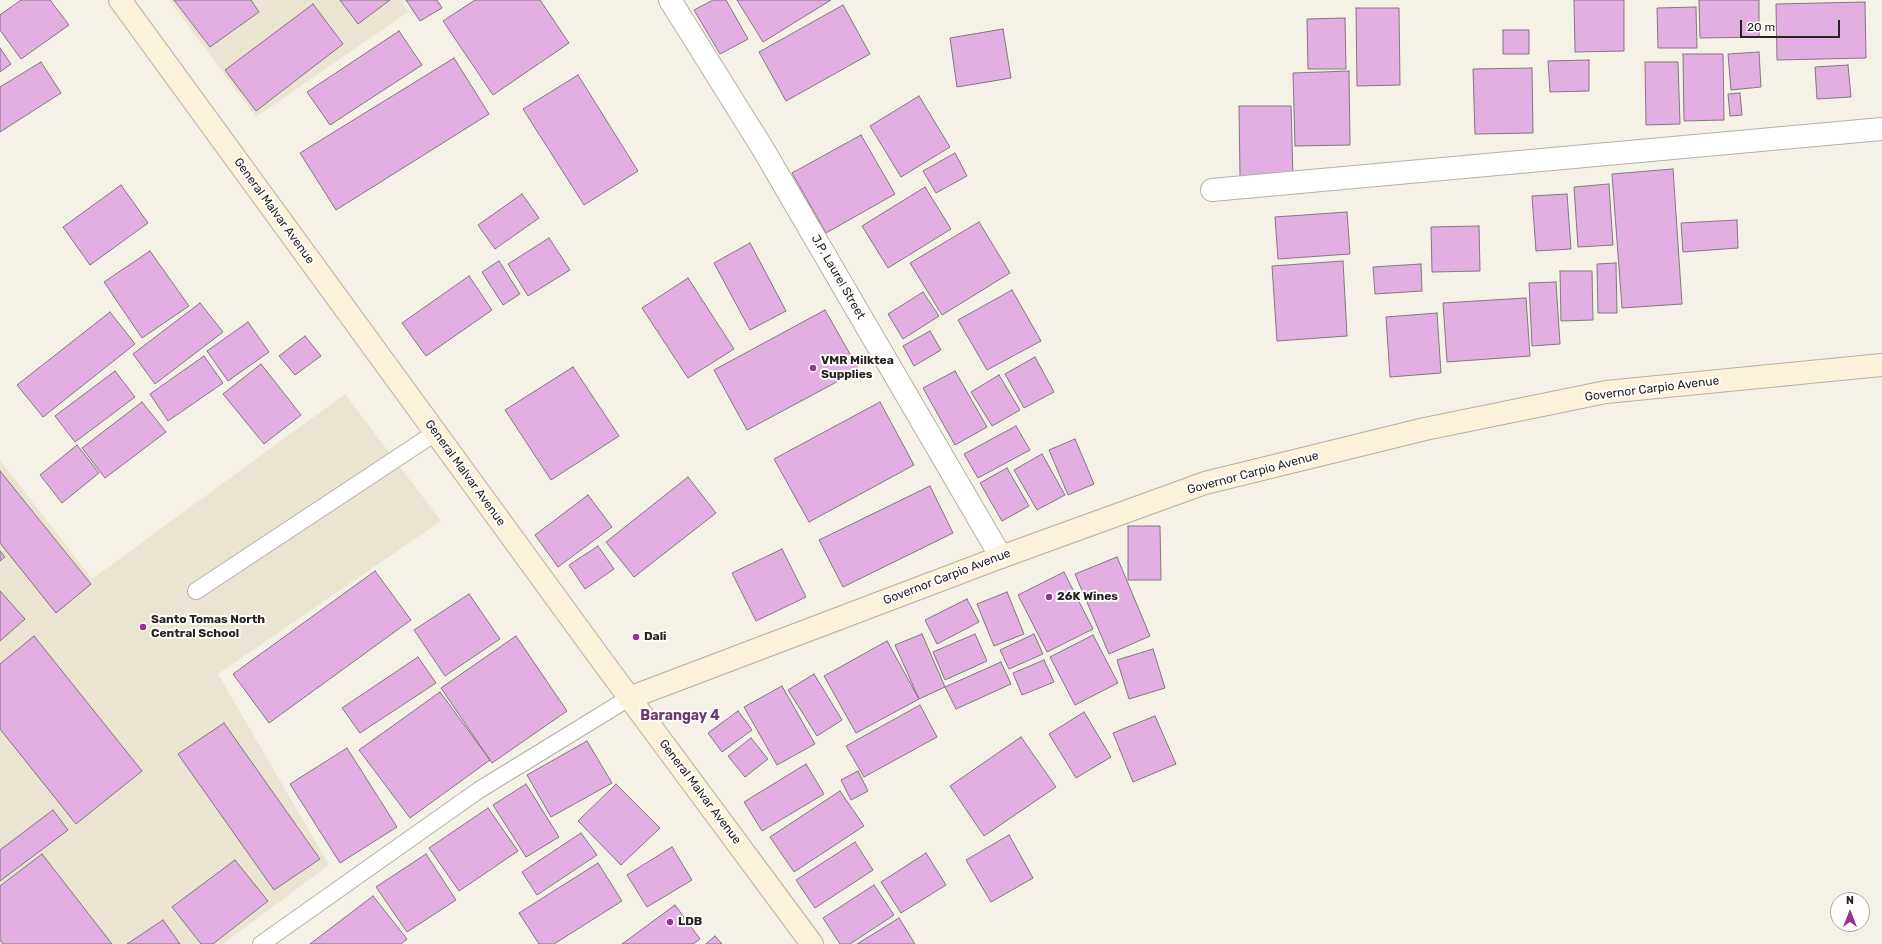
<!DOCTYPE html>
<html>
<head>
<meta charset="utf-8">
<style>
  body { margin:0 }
  #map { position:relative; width:1882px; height:944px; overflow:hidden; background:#f5f1e6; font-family:Rubik,sans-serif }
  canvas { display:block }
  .north { position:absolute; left:1830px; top:892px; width:40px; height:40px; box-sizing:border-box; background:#fffefc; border:1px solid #a8a7a4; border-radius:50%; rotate:0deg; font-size:11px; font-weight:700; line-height:16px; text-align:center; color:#262420 }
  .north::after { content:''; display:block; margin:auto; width:14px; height:18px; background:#973298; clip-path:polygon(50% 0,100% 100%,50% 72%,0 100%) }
  .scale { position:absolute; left:1740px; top:20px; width:100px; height:18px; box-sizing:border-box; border:2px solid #262420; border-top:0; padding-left:5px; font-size:12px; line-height:14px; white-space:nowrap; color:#262420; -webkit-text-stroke:3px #fffefc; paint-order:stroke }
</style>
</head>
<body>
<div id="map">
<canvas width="1882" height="944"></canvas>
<div class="north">N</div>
<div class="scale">20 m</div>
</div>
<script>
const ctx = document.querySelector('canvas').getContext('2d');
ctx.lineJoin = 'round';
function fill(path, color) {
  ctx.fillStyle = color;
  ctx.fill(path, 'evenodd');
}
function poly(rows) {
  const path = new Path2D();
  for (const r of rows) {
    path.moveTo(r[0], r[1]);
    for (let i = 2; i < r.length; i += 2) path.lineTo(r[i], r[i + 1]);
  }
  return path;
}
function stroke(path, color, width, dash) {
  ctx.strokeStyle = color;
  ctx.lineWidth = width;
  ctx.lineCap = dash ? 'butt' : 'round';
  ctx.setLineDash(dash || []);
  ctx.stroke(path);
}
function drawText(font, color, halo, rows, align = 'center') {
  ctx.font = font + ' Rubik,sans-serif';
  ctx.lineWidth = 4;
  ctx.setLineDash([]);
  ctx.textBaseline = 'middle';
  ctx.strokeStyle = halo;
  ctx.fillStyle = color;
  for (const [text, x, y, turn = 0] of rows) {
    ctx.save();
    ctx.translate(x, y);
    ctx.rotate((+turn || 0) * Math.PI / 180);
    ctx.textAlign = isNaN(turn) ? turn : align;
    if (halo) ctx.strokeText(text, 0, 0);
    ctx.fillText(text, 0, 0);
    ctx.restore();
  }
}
fill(poly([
  [169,0,401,0,408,12,256,117],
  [345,394,441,521,218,674,329,865,223,944,0,944,0,460,92,579]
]), '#ebe4d2');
const building = poly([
  [21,0,50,0,69,25,21,59,0,30,0,15,21,0],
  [174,0,251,0,259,12,210,47,174,0],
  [340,0,390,0,358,24,340,0],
  [406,0,437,0,442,8,420,21,406,0],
  [475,0,540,0,569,43,493,95,443,21,475,0],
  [713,0,726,0,748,39,720,54,694,10,713,0],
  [737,0,831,0,763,42,737,0],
  [1574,0,1624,0,1624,51,1575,52,1574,0],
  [1699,0,1759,0,1759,37,1700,38,1699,0],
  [1865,2,1866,58,1777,60,1776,4,1865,2],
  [313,4,343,44,256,111,225,70,313,4],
  [843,5,870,54,786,101,759,52,843,5],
  [1696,7,1697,48,1658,48,1657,8,1696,7],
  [1356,8,1399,8,1400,85,1357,86,1356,8],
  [1345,18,1346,69,1308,69,1307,19,1345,18],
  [1003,29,1011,78,957,87,950,38,1003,29],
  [1503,30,1529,30,1529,54,1503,54,1503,30],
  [399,31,422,65,330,125,307,92,399,31],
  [0,48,11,64,0,72,0,48],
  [1759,52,1761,87,1731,90,1728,54,1759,52],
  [1683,54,1723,54,1724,120,1684,121,1683,54],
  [454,58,489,114,336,210,300,153,454,58],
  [1589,60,1589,91,1550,92,1548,61,1589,60],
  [41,62,61,93,0,132,0,87,41,62],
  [1645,62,1678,62,1680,124,1646,125,1645,62],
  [1848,65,1851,97,1817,99,1815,67,1848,65],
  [1532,68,1533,133,1475,134,1473,69,1532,68],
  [1349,71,1350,145,1295,146,1293,73,1349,71],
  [578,75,638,171,584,205,523,109,578,75],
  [1740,93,1742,115,1730,116,1728,94,1740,93],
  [919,96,950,147,901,177,870,126,919,96],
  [1239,106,1291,106,1293,177,1240,177,1239,106],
  [861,135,895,194,826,233,792,173,861,135],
  [955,153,967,176,936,193,923,171,955,153],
  [1673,169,1682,304,1622,308,1612,174,1673,169],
  [1609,184,1613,245,1578,247,1574,187,1609,184],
  [121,185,148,223,90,265,63,227,121,185],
  [925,187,951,229,888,268,862,226,925,187],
  [522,194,539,218,495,249,478,225,522,194],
  [1567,194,1571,249,1536,251,1532,196,1567,194],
  [1347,212,1350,254,1278,259,1275,217,1347,212],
  [1737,220,1738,248,1683,252,1681,223,1737,220],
  [979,222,1010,273,942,315,910,263,979,222],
  [1479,226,1480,271,1432,272,1431,227,1479,226],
  [549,238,570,270,528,296,508,264,549,238],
  [750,243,786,311,750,330,714,263,750,243],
  [150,251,189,306,142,338,104,282,150,251],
  [499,261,520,294,503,305,482,272,499,261],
  [1343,261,1347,336,1277,341,1272,266,1343,261],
  [1616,263,1617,313,1598,313,1597,264,1616,263],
  [1421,264,1422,291,1375,294,1373,267,1421,264],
  [1560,271,1592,271,1593,320,1561,321,1560,271],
  [469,276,492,310,426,356,402,323,469,276],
  [688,278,734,349,688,378,642,308,688,278],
  [1556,282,1560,344,1532,346,1529,283,1556,282],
  [1012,290,1041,341,987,370,958,320,1012,290],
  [923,292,939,316,903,339,888,314,923,292],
  [1526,298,1530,356,1447,362,1443,303,1526,298],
  [200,303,223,332,155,384,133,354,200,303],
  [825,310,859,370,747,430,714,370,825,310],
  [110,312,135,344,43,417,17,385,110,312],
  [1437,313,1441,373,1390,377,1386,317,1437,313],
  [248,322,269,352,228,381,207,351,248,322],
  [930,331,941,350,914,366,903,346,930,331],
  [305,336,321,356,295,375,279,356,305,336],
  [204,356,223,383,168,421,150,394,204,356],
  [1035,357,1054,392,1024,408,1005,374,1035,357],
  [261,364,301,415,264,444,223,394,261,364],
  [573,367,619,436,551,480,505,410,573,367],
  [115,371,135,397,75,442,55,416,115,371],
  [955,371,987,427,955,445,923,388,955,371],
  [999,375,1020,410,992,426,971,392,999,375],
  [142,402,166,432,105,478,82,448,142,402],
  [880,402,914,465,809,522,774,459,880,402],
  [1016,426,1030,450,978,478,964,454,1016,426],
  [1075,439,1094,484,1068,495,1049,450,1075,439],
  [77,445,99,473,62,503,40,475,77,445],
  [1042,454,1065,495,1037,510,1014,470,1042,454],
  [1007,468,1029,506,1002,521,980,483,1007,468],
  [0,471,91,584,56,613,0,543,0,471],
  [688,477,716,513,634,577,606,542,688,477],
  [930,486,953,533,843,587,819,540,930,486],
  [588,495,612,527,558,567,535,535,588,495],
  [1128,526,1160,526,1161,580,1128,580,1128,526],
  [598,546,614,569,585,589,569,565,598,546],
  [782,549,806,597,756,621,732,573,782,549],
  [0,551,5,557,0,561,0,551],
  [1117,557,1150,636,1109,654,1075,574,1117,557],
  [375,571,411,620,269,723,233,674,375,571],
  [1064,572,1093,629,1047,652,1018,595,1064,572],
  [0,591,25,619,0,641,0,591],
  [1007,592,1024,634,994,646,977,604,1007,592],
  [469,594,500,639,445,676,414,630,469,594],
  [967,599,979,622,937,644,925,620,967,599],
  [922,634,945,687,919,699,895,645,922,634],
  [975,634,987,661,945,680,933,652,975,634],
  [1034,634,1043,654,1009,669,1000,650,1034,634],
  [1093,635,1118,683,1075,705,1050,657,1093,635],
  [34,636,142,771,76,824,0,729,0,664,34,636],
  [516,636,567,711,492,763,441,688,516,636],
  [887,641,919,699,856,733,824,676,887,641],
  [1153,649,1165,688,1129,699,1117,660,1153,649],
  [418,657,436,683,360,733,342,708,418,657],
  [1044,660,1054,682,1022,695,1013,673,1044,660],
  [1001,662,1011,684,956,709,945,687,1001,662],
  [814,674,842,720,817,736,788,690,814,674],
  [782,686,815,744,777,765,744,707,782,686],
  [440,692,490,760,410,818,359,750,440,692],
  [920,705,937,737,864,777,846,746,920,705],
  [738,711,752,730,722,752,708,733,738,711],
  [1084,712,1111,757,1076,778,1049,734,1084,712],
  [1155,716,1176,764,1133,782,1113,733,1155,716],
  [224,723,320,859,274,890,178,754,224,723],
  [1021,737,1056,787,984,836,950,786,1021,737],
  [751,738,768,759,745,777,728,756,751,738],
  [587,741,612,783,551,817,527,775,587,741],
  [347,748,397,827,340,863,290,784,347,748],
  [806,764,824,794,762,831,744,802,806,764],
  [858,771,868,791,851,800,841,780,858,771],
  [526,784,559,837,526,857,493,805,526,784],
  [616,784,660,828,621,865,578,821,616,784],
  [840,791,864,826,794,872,770,837,840,791],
  [488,808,518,851,459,891,429,848,488,808],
  [53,810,68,830,0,881,0,850,53,810],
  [581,833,597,855,537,895,522,872,581,833],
  [1009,835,1033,878,991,902,966,860,1009,835],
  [855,842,873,870,815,908,796,880,855,842],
  [672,847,692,880,647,907,627,875,672,847],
  [926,853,946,885,901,913,881,882,926,853],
  [42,854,112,944,3,944,0,940,0,886,42,854],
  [426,854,456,900,407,932,376,887,426,854],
  [235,860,268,901,213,944,201,944,172,907,235,860],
  [598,863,622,901,554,944,539,944,519,913,598,863],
  [874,885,894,915,850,944,840,944,823,918,874,885],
  [373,896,407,939,401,944,310,944,373,896],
  [675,905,700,939,693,944,622,944,675,905],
  [899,918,915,944,857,944,899,918],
  [163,920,180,944,127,944,163,920],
  [715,936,722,944,706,944,715,936]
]);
fill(building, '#e3aee1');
stroke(building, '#807880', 1);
const service = poly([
  [196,591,435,433],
  [261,944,479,790,629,698]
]);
const minor = poly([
  [670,0,763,149,1001,557],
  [1212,190,1882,129]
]);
const secondary = poly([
  [120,0,600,658,812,944],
  [629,698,1001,557,1205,483,1425,429,1606,392,1882,365]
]);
stroke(service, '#b4b0a6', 18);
stroke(minor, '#b4b0a6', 24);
stroke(secondary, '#b4b0a6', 24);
stroke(service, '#fff', 16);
stroke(minor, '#fff', 22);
stroke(secondary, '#fcf2d9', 22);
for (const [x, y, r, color] of [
  [813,368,4,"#973298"],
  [1049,597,4,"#973298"],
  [143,627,4,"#973298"],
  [636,637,4,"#973298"],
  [670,922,4,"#973298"]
]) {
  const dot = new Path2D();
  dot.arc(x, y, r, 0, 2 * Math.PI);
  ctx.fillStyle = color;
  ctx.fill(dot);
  stroke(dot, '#fffefc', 1.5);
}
drawText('12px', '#262420', '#fffefc', [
  ["General Malvar Avenue",274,211,54],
  ["J.P. Laurel Street",838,277,60],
  ["Governor Carpio Avenue",1652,389,-7],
  ["General Malvar Avenue",465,473,54],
  ["Governor Carpio Avenue",1253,473,-15],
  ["Governor Carpio Avenue",947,577,-21],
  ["General Malvar Avenue",700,792,53]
]);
drawText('bold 12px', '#262420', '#fffefc', [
  ["VMR Milktea",821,361],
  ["Supplies",821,375],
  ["26K Wines",1057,597],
  ["Santo Tomas North",151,620],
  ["Central School",151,634],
  ["Dali",644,637],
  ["LDB",678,922]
], 'left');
drawText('bold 14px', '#6d3a6c', '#fffefc', [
  ["Barangay 4",680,716]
]);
</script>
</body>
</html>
